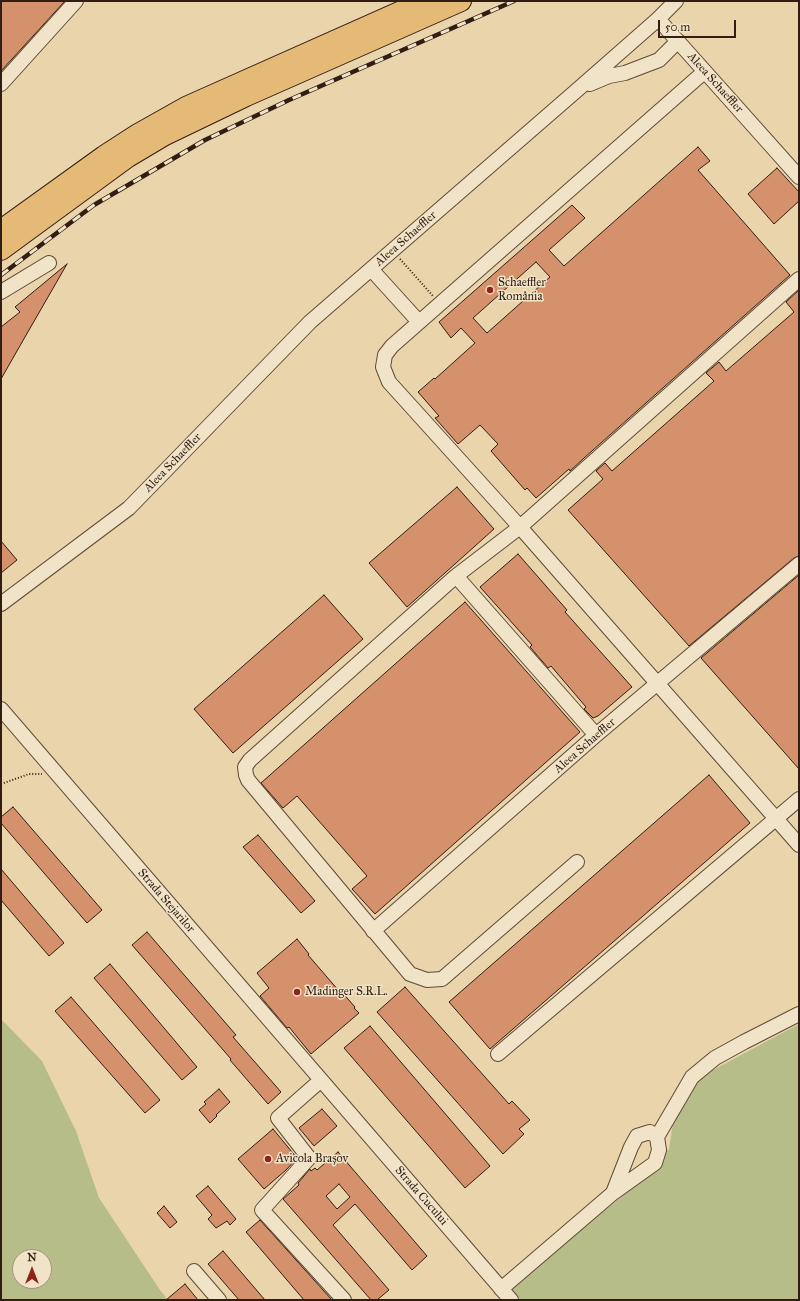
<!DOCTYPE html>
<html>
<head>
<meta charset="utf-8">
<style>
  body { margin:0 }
  #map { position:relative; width:800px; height:1301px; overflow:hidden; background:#ead4ab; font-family:"IM FELL Great Primer",serif }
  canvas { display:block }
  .frame { position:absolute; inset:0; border:2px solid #311d12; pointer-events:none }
  .north { position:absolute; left:12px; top:1249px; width:40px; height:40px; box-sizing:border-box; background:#f1e3c8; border:1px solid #a4947f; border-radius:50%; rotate:0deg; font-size:11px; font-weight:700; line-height:16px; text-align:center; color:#311d12 }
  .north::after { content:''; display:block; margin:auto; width:14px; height:18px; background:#8f2418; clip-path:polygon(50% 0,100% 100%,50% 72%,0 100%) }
  .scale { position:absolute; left:658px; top:20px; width:78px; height:18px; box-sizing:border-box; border:2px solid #311d12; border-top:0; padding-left:5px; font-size:12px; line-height:14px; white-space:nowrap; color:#311d12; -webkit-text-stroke:3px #f1e3c8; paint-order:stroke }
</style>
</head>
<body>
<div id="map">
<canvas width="800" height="1301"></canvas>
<div class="frame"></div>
<div class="north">N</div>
<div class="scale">50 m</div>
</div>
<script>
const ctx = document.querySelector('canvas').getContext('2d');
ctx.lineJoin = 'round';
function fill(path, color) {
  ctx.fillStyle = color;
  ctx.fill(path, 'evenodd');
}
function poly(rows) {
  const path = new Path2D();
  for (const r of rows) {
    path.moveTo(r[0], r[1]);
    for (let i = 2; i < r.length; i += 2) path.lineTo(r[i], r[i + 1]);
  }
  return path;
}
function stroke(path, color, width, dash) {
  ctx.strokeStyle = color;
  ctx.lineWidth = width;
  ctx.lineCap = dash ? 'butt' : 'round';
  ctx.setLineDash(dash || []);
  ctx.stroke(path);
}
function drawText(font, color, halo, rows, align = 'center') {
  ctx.font = font + ' "IM FELL Great Primer",serif';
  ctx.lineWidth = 3;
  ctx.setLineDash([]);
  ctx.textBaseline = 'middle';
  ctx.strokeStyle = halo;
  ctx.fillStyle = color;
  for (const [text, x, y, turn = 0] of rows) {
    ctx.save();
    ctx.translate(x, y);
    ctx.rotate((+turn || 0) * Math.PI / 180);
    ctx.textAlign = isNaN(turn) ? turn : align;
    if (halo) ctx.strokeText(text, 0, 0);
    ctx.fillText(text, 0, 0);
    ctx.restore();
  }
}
fill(poly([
  [1,1019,42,1061,76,1131,99,1198,160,1290,168,1300,1,1300],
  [20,1257,44,1257,44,1281,20,1281],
  [799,1024,799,1300,519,1300,509,1288,619,1199,669,1149,673,1123,702,1076]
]), '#b6bd89');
const building = poly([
  [1,1,65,1,1,71,1,1],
  [698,147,710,161,698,170,790,275,584,458,570,471,569,469,536,498,527,488,525,490,491,451,498,444,480,425,458,444,435,418,439,416,418,392,434,378,435,379,475,343,461,328,451,338,439,322,572,205,585,218,549,250,564,266,698,147],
  [536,262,550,277,487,333,473,318,536,262],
  [777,168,799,192,799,201,774,224,748,194,777,168],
  [67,264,25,337,1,379,1,327,20,312,15,307,67,264],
  [799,290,799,556,794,558,689,646,568,510,603,479,596,471,605,463,612,471,714,381,706,373,719,362,726,371,794,312,786,302,799,290],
  [457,487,494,529,407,607,369,563,457,487],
  [1,541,17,560,1,573,1,541],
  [518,554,567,610,565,612,632,687,598,716,593,718,584,709,586,707,551,666,548,668,530,647,532,645,480,587,518,554],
  [799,575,799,769,701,658,799,575],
  [324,595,363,639,233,753,194,709,324,595],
  [465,602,580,732,375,914,352,889,367,876,297,796,283,808,261,783,465,602],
  [709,775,750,823,490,1049,449,1002,709,775],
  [13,807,102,910,87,923,1,823,1,817,13,807],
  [258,835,315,901,301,913,243,847,258,835],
  [1,869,64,943,49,956,1,900,1,869],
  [147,932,236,1035,233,1037,281,1092,268,1104,230,1060,231,1059,132,945,147,932],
  [297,939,309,954,308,955,339,991,340,990,355,1007,354,1008,359,1013,311,1054,289,1027,287,1028,260,996,269,988,257,973,297,939],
  [110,964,197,1067,182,1080,94,978,110,964],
  [405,987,509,1104,512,1101,530,1120,519,1129,524,1134,503,1154,377,1012,405,987],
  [71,997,160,1100,145,1113,55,1011,71,997],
  [370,1026,490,1166,465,1188,344,1048,370,1026],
  [219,1089,230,1102,216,1115,217,1116,210,1123,199,1110,206,1104,204,1102,219,1089],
  [322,1109,337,1126,314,1146,299,1128,322,1109],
  [273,1129,297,1158,286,1170,264,1189,238,1159,273,1129],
  [338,1152,427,1256,412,1270,355,1204,333,1225,389,1290,377,1300,371,1300,283,1199,299,1185,298,1183,310,1169,311,1171,315,1168,317,1170,338,1152],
  [339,1184,350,1197,337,1209,326,1196,339,1184],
  [208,1186,236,1219,230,1225,227,1221,216,1228,208,1219,212,1215,196,1196,208,1186],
  [164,1206,177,1222,170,1228,157,1213,164,1206],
  [260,1220,332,1300,304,1300,246,1232,260,1220],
  [223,1251,265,1300,239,1300,208,1264,223,1251],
  [185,1284,198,1300,166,1300,185,1284]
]);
fill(building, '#d4916b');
stroke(building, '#311d12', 1);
const minor = poly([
  [658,19,676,1],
  [1,84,76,1],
  [590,84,609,76,625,73,659,60,678,41],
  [371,269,419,322],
  [799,279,520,527,799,845],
  [1,292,49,263],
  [456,576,596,735],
  [1,604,129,508,310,322,576,91,658,19,799,177],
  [1,709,511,1300],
  [577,862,442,979,427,980,410,974,248,780,246,775,245,767,250,760,456,576,520,527,389,382,383,367,385,355,392,346,704,72],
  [373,931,596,735,799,564],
  [498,1054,799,799],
  [321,1080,278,1118,309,1158,262,1210,344,1300],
  [657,1137,692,1077,715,1058,744,1042,799,1014],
  [194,1271,219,1300],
  [501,1289,613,1193,655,1163,659,1150,657,1137,650,1132,637,1136,631,1147,613,1193]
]);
const highway = poly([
  [1,230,104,156,138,134,186,107,424,1],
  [1,250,128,157,165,135,246,96,461,1]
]);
stroke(minor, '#5f4b38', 16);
stroke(highway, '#311d12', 22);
stroke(poly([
  [400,259,433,296],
  [1,784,29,774,42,774]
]), '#311d12', 2, [1, 2]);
stroke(minor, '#f1e3c8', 14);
stroke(highway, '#e5ba76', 20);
const rail = poly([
  [1,275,94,205,205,140,289,100,514,1]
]);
stroke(rail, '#311d12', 4.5);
stroke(rail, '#f1e3c8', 3, [9]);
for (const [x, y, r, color] of [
  [490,290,4,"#8f2418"],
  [297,992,4,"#8f2418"],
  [268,1159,4,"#8f2418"]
]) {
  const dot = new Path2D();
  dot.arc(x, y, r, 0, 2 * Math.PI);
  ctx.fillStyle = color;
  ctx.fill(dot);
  stroke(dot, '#f1e3c8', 1.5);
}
drawText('12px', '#311d12', '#f1e3c8', [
  ["Aleea Schaeffler",715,83,48],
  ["Aleea Schaeffler",406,239,-41],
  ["Aleea Schaeffler",173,463,-46],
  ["Aleea Schaeffler",585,746,-41],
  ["Strada Stejarilor",166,901,49],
  ["Strada Cucului",421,1196,49]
]);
drawText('12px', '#311d12', '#f1e3c8', [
  ["Schaeffler",498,283],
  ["România",498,297],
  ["Madinger S.R.L.",305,992],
  ["Avicola Brașov",276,1159]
], 'left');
</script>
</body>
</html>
